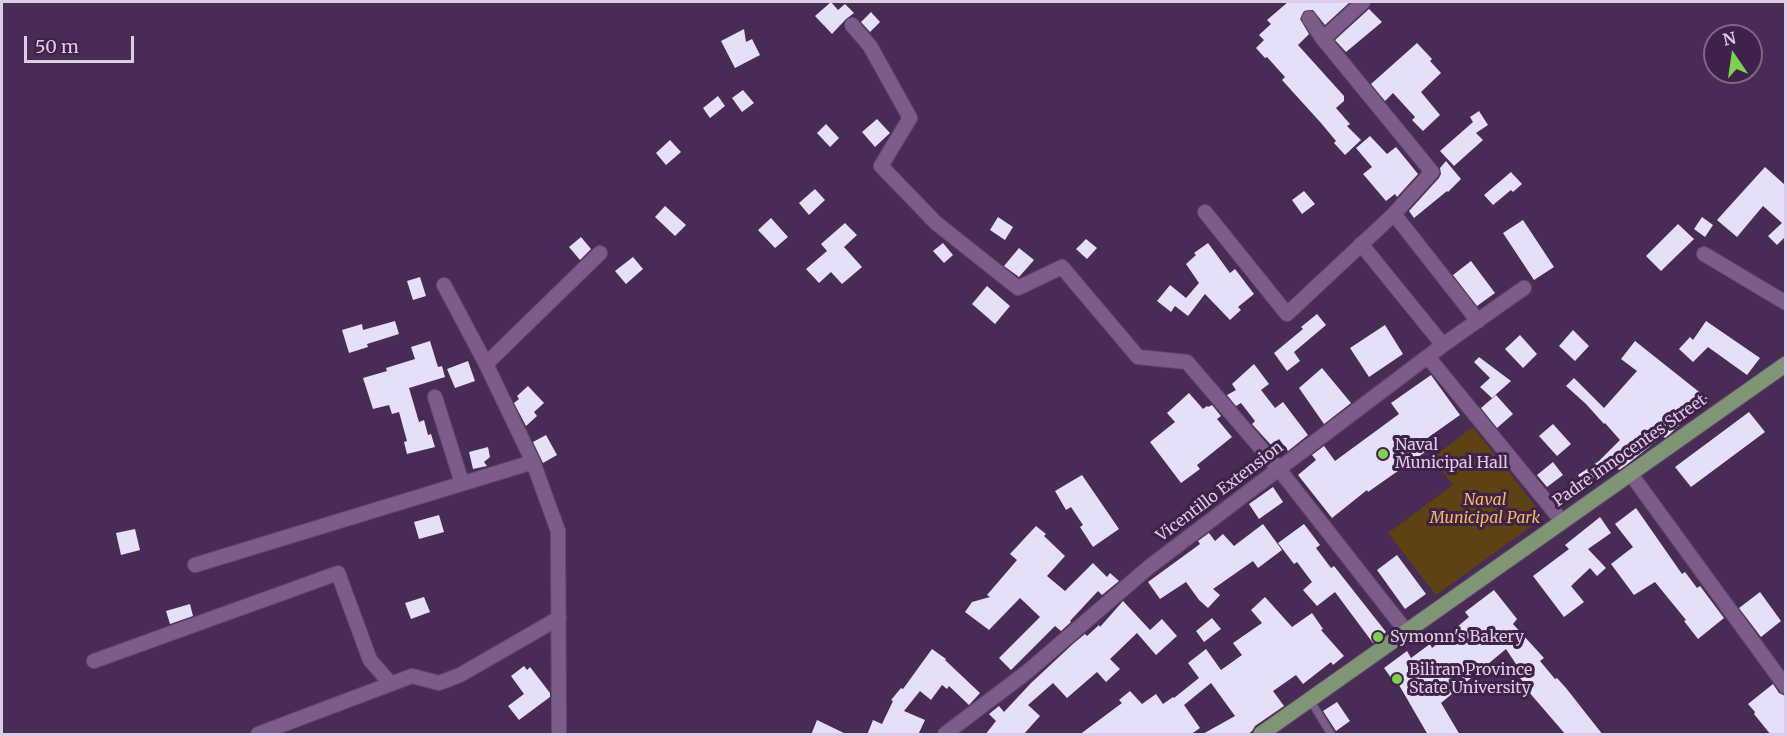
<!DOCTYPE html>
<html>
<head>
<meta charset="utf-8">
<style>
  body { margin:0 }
  #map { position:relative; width:1787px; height:736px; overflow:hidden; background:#492c55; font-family:Merriweather,serif }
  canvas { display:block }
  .frame { position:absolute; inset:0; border:3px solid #ddcce5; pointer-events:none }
  .north { position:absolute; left:1703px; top:24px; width:60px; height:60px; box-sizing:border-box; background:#3e2249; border:2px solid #7e6687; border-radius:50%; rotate:347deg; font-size:16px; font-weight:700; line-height:24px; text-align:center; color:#ddcce5 }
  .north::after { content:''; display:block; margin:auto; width:21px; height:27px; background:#7fd052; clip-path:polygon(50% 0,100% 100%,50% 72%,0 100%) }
  .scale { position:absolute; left:24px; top:36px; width:110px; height:27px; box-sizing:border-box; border:3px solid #ddcce5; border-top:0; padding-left:8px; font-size:18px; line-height:21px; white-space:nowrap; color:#ddcce5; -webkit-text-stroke:4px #3e2249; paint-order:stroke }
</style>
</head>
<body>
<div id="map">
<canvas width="1787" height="736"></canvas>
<div class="frame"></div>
<div class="north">N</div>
<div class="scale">50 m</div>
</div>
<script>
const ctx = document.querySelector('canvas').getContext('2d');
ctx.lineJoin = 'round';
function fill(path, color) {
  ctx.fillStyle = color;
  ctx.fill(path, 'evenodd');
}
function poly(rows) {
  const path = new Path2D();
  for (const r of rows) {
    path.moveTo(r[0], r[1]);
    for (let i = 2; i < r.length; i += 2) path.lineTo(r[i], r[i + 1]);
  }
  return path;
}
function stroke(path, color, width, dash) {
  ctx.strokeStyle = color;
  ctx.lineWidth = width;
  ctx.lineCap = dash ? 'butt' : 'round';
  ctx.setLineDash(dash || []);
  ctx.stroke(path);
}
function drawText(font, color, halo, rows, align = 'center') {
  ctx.font = font + ' Merriweather,serif';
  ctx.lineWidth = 6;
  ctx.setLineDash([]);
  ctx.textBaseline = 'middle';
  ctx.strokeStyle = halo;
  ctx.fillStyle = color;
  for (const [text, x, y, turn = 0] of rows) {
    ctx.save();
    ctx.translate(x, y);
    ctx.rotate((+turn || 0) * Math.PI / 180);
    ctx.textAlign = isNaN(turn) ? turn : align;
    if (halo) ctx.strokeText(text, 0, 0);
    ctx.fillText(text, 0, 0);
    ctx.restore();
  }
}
fill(poly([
  [1473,427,1544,517,1436,595,1388,533,1453,485,1433,457]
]), '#5e4213');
fill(poly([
  [831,2,838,10,845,4,854,13,846,19,832,34,815,16],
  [1288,2,1350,2,1325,25,1313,10,1304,11,1300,19,1309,34,1298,45,1344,96,1344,101,1336,108,1350,124,1347,126,1361,140,1345,155,1334,143,1336,141,1321,123,1282,80,1285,77,1267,57,1265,58,1256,48,1264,40,1259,35,1271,24,1267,20],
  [1369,9,1382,22,1346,52,1335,40],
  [871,12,880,22,870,32,861,22],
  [744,29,746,42,752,39,760,55,735,68,721,41],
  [1417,43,1432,59,1430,61,1441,73,1421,92,1440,115,1423,131,1412,120,1415,117,1393,93,1385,101,1371,84],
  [743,90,754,103,742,112,732,98],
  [718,96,725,106,710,118,703,108],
  [1479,111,1488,125,1476,133,1483,140,1454,166,1440,151,1473,122,1470,117],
  [877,119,890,133,875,147,862,132],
  [826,124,839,138,830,147,817,133],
  [1370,136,1387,154,1396,147,1418,174,1397,197,1395,194,1386,201,1363,174,1372,167,1356,148],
  [670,140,681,152,666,165,656,153],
  [1446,161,1461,179,1448,192,1447,191,1414,218,1409,211,1439,178,1441,174,1440,168],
  [1765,167,1785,185,1785,237,1777,245,1768,236,1782,223,1763,206,1737,237,1717,220],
  [1511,172,1522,184,1513,192,1511,190,1493,205,1484,195],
  [815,189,825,200,809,215,799,203],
  [1304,191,1315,204,1302,214,1292,200],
  [665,206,686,225,675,236,655,217],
  [998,217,1013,227,1005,240,990,230],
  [1702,217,1713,225,1705,237,1694,229],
  [771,218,788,237,775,248,758,230],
  [1523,220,1554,267,1534,280,1503,233],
  [845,223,857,235,844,247,862,267,842,284,831,272,819,283,806,269,827,251,821,244],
  [1678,224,1694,239,1661,271,1646,256],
  [581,237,591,249,580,260,569,247],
  [1086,239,1097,248,1087,259,1076,249],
  [943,243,953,255,944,263,933,251],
  [1208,243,1230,273,1235,269,1254,294,1238,307,1241,310,1230,320,1205,294,1188,316,1175,306,1171,312,1157,301,1170,285,1186,298,1199,283,1186,264,1196,255,1194,253],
  [1019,248,1034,260,1019,277,1004,266],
  [633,257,643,269,626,284,615,271],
  [1471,261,1495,293,1477,306,1453,275],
  [420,277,426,296,413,300,407,281],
  [987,286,1010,306,995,324,972,304],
  [1317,314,1326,325,1294,352,1300,361,1287,371,1274,353,1303,329,1301,327],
  [395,321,399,334,367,344,368,347,349,353,342,330,362,324,363,330],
  [1706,321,1760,358,1747,375,1708,347,1693,362,1679,349,1690,337,1693,340],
  [1385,325,1403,354,1369,377,1350,348],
  [1573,330,1589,346,1575,361,1559,346],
  [1520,335,1537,354,1523,368,1505,349],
  [430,341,438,367,442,366,445,377,409,388,419,422,424,420,428,435,431,434,435,447,407,454,404,442,407,441,399,412,392,414,389,405,373,409,363,378,387,371,386,368,415,359,411,347],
  [1635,341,1708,399,1684,417,1686,418,1670,434,1665,438,1663,436,1625,466,1619,470,1613,463,1584,485,1578,475,1599,461,1620,440,1605,423,1604,424,1586,404,1566,386,1574,378,1604,408,1637,371,1621,359],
  [1479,357,1511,381,1492,398,1480,387,1490,378,1474,362],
  [468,361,475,381,455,388,447,369],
  [1254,364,1269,384,1261,390,1275,408,1283,402,1308,435,1288,451,1279,439,1271,445,1252,424,1255,421,1241,403,1236,406,1227,395,1236,390,1232,384],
  [1322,368,1351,403,1324,424,1299,388],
  [1431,375,1460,415,1419,444,1425,452,1368,492,1367,490,1332,518,1298,475,1316,460,1312,455,1324,446,1335,461,1399,414,1391,403],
  [528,386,544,403,534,412,537,416,526,426,514,403,519,399,517,396],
  [1189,393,1203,409,1207,406,1208,407,1212,405,1221,416,1217,419,1232,437,1197,465,1200,469,1181,483,1150,442,1175,422,1167,413],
  [1496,395,1513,414,1497,428,1481,408],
  [1749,412,1765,432,1691,487,1675,467],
  [1553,424,1571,444,1557,456,1539,436],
  [546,435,557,455,543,463,533,442],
  [488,447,490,457,484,462,487,466,473,469,469,452],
  [1553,462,1563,475,1547,487,1537,475],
  [1082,475,1119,529,1093,547,1080,527,1083,525,1071,507,1066,510,1055,491],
  [1273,487,1283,502,1259,519,1249,504],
  [1636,508,1682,574,1685,572,1697,588,1700,586,1724,618,1698,639,1684,621,1686,620,1655,582,1634,595,1611,564,1633,547,1615,524],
  [439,515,444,532,419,539,414,522],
  [1600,517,1611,533,1588,549,1606,568,1597,576,1590,568,1571,586,1584,602,1564,617,1533,576,1569,549,1565,545],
  [1263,524,1282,550,1258,568,1253,561,1213,589,1220,595,1208,608,1199,600,1186,582,1160,599,1148,582,1200,544,1198,541,1209,533,1215,541,1223,534,1234,546],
  [1304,524,1320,545,1316,548,1331,568,1334,566,1386,632,1373,643,1335,592,1317,606,1303,590,1312,582,1297,562,1294,564,1278,543],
  [1036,526,1046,534,1044,536,1065,556,1047,576,1065,591,1093,563,1107,577,1110,573,1119,581,1102,595,1098,591,1070,621,1071,622,1061,631,1055,626,1011,670,999,658,1040,617,1020,598,989,630,965,612,972,602,990,597,987,595,1017,560,1010,554],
  [135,529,140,550,121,555,116,533],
  [1397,555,1426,594,1405,609,1377,570],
  [1494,590,1517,619,1513,624,1544,658,1540,661,1555,679,1557,678,1566,688,1603,735,1566,735,1522,684,1524,683,1516,673,1520,670,1506,649,1441,703,1460,735,1428,735,1399,685,1397,686,1384,668,1407,651,1411,658,1430,644,1432,648,1469,617,1465,612],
  [1760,592,1781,621,1761,637,1739,608],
  [424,597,430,612,411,619,405,603],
  [1265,597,1292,627,1312,613,1323,629,1321,630,1344,656,1333,665,1331,662,1303,684,1296,675,1273,691,1284,706,1255,726,1252,731,1247,735,1201,735,1235,716,1211,683,1184,705,1200,728,1190,735,1079,735,1122,703,1119,700,1130,691,1142,704,1156,694,1163,704,1173,697,1174,698,1199,678,1188,663,1206,649,1221,670,1242,655,1233,643,1262,623,1251,610],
  [1123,601,1150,630,1162,619,1177,636,1156,655,1137,633,1110,659,1120,669,1106,682,1097,672,1067,698,1053,683,1028,705,1040,716,1023,735,985,735,996,721,989,714,999,706,1004,712,1031,683,1074,643,1085,634,1087,636,1099,625,1100,627],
  [190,604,193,616,170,624,166,611],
  [1212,618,1221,629,1204,642,1196,631],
  [932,649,946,659,945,660,980,693,969,705,949,686,947,689,942,685,931,700,920,691,904,711,925,720,918,735,867,735,873,720,882,724,893,701,891,700,901,688,903,689],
  [524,666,527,670,530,667,550,693,550,697,519,720,508,706,524,694,511,676],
  [1773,684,1779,693,1785,696,1785,735,1771,735,1754,714,1755,712,1748,704],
  [1337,702,1350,721,1336,731,1323,711],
  [817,720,848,735,811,735]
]), '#e5e0f7');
const lane = poly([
  [1310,700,1331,734]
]);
const street = poly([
  [852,25,870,46,910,118,881,166,936,223,1018,288,1062,267,1138,357,1187,362,1278,468,1406,631],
  [1323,39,1363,2],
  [1205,212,1287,314,1394,214,1432,172,1323,39,1309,18],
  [1394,214,1478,321],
  [1361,244,1443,345],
  [1704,254,1786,303],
  [444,285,486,364,533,462,558,531,559,734],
  [1428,357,1562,521],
  [486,364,600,253],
  [435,397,462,483],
  [1630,473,1786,687],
  [195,565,533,462],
  [94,661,338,573,370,660,391,684],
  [258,734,412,676,439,683,460,675,559,618],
  [945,734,1027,672,1149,567,1443,345,1524,288]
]);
const primary = poly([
  [1261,734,1786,364]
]);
stroke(lane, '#634a6d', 9);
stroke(street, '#634a6d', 16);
stroke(primary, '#634a6d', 17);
stroke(lane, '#7c5d89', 7);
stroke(street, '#7c5d89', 14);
stroke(primary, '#809575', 15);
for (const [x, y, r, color] of [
  [1383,454,6,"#7fd052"],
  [1378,637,6,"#7fd052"],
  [1397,679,6,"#7fd052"]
]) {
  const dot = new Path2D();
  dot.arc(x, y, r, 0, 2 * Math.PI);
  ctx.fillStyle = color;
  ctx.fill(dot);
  stroke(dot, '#3e2249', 2);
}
drawText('16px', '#ddcce5', '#3e2249', [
  ["Naval",1395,445],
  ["Municipal Hall",1395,463],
  ["Symonn's Bakery",1390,637],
  ["Biliran Province",1409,670],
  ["State University",1409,688]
], 'left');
drawText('16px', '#ddcce5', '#3e2249', [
  ["Padre Innocentes Street",1630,451,-35],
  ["Vicentillo Extension",1220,492,-37]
]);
drawText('italic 16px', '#f5ba60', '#3e2249', [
  ["Naval",1485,500],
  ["Municipal Park",1485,518]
]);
</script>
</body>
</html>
